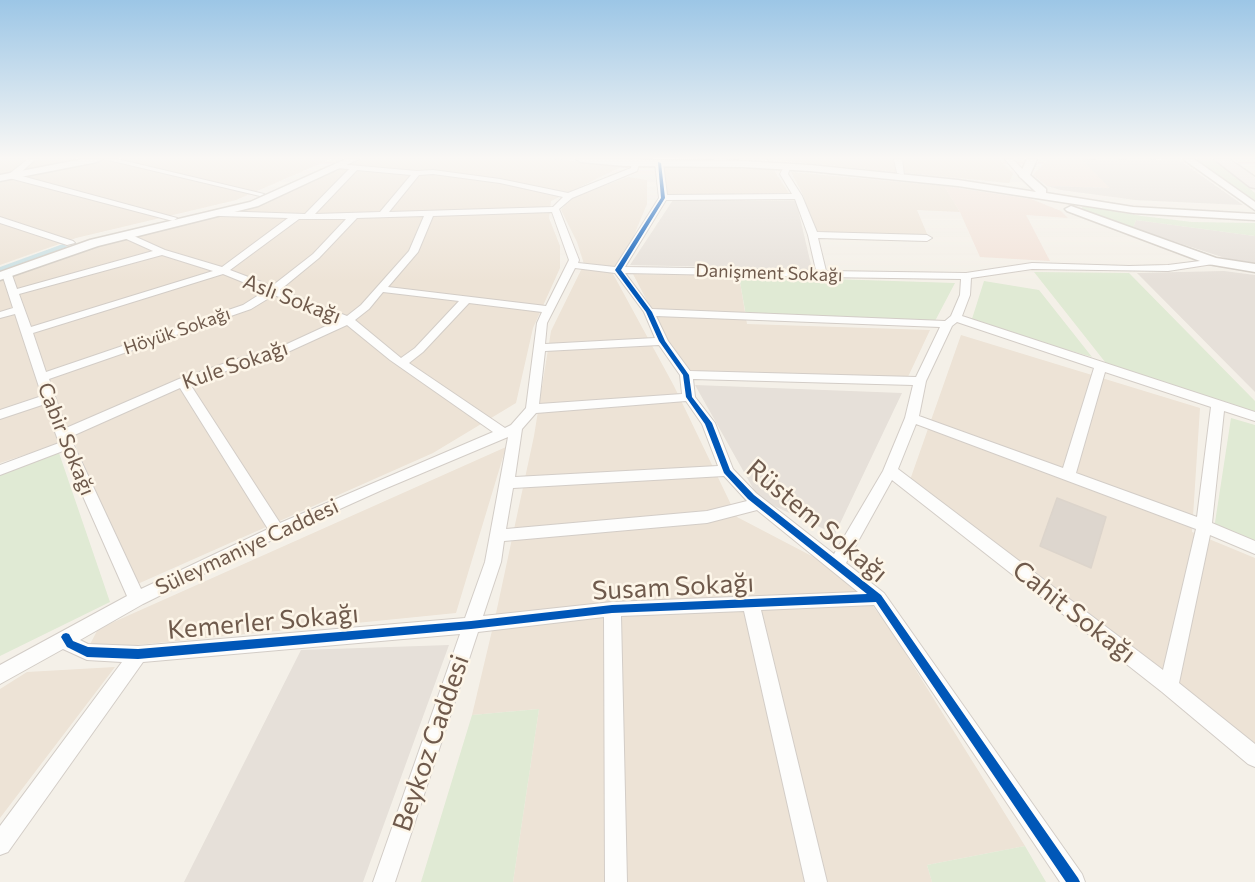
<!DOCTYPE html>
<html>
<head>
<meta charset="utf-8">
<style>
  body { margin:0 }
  canvas { display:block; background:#f4f0e8 }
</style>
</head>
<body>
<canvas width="1255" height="882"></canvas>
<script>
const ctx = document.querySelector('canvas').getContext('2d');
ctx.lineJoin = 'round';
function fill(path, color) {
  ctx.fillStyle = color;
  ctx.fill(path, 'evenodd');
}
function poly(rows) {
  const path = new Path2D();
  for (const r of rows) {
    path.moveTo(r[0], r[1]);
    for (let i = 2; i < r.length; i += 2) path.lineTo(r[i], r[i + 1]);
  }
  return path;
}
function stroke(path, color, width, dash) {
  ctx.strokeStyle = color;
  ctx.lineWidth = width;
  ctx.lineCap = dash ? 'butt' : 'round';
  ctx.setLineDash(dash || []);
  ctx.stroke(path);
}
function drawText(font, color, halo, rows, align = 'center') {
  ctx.font = font + ' Commissioner,sans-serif';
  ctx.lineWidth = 5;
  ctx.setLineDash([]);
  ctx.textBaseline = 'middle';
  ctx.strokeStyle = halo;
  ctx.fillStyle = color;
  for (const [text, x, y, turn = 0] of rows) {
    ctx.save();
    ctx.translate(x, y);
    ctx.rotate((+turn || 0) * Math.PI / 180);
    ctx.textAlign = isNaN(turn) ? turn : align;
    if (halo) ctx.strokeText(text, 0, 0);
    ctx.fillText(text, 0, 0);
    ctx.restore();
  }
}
fill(poly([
  [0,159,85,159,0,176],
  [106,159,331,159,236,200,76,238,0,265,0,180],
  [362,159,554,159,623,166,551,201,549,218,560,246,560,268,533,328,516,403,433,453,133,586,73,439,0,463,0,281,91,246,255,208],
  [765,159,999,159,1013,174,1009,183],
  [662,166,773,169,789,193,667,195],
  [791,172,944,186,960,212,917,210,930,241,816,237,803,195],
  [628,177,647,180,647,204,632,240,612,272,674,386,737,517,850,576,891,630,1025,846,927,865,932,882,513,882,539,709,472,715,495,618,534,436,551,331,584,264,577,242,561,210,570,198],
  [633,274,739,276,747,324,930,330,907,379,687,377],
  [961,335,1200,408,1192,532,1255,558,1255,750,910,480],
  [506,447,456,613,87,650,98,629],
  [115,667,0,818,0,689,27,672]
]), '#ede3d6');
fill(poly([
  [1048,159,1081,159,1111,188,1047,186,1033,175],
  [944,186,1031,199,1061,211,1068,218,1026,215,1050,261,980,257,960,212]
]), '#f2e3d9');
fill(poly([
  [1081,159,1179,160,1243,205,1135,200,1061,190,1047,186,1110,188],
  [673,200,796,201,812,269,630,265],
  [1136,220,1255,236,1255,264,1225,258,1133,228],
  [1224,271,1255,275,1255,392,1137,273],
  [695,385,902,393,835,534,759,499],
  [449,645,363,882,184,882,301,650]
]), '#e6e0d9');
fill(poly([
  [1192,159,1213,159,1255,193,1255,204],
  [1083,206,1142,216,1192,222,1255,223,1255,236,1136,220,1133,228,1081,210],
  [1034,272,1129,273,1255,401,1255,414,1109,367],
  [739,276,955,283,935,321,746,316],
  [984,281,1039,290,1092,357,971,322],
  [1231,418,1255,425,1255,545,1214,529],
  [58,450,110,602,0,656,0,473],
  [539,709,513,882,421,882,472,715],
  [1025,846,1046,882,932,882,927,865]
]), '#e0ead4');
fill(poly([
  [63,244,69,248,67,251,0,275,0,267,63,244]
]), '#cbe0e3');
const building = poly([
  [1057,498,1106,517,1091,568,1040,546,1057,498]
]);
fill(building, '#ddd6ce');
stroke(building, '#dcd4cb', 1.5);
const street = poly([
  [28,159,36,159,18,175,177,218,173,221,9,178,9,174,28,159],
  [104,159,117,159,264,194,260,196,104,159],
  [633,159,641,159,637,171,572,198,559,209,579,260,578,263,615,267,659,198,655,163,659,161,663,163,667,195,792,194,780,174,785,165,791,165,788,174,802,196,817,232,927,235,932,238,927,241,818,238,826,271,966,273,1032,263,1129,266,1168,265,1216,259,1216,263,1213,264,1168,271,1032,269,971,278,970,295,962,316,1255,412,1255,421,1224,411,1212,523,1255,541,1255,554,1210,535,1179,683,1255,744,1255,767,1248,764,1162,692,892,480,846,563,884,593,1082,874,1085,882,1060,882,874,605,761,610,827,882,805,882,744,611,621,616,627,882,605,882,604,617,478,632,395,882,373,882,460,634,143,662,8,852,0,855,0,826,122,662,87,660,63,649,0,684,0,665,127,596,63,451,0,475,0,465,59,443,45,404,0,419,0,410,42,396,15,314,0,318,0,312,13,308,2,274,3,272,11,272,17,289,153,251,122,237,120,235,125,232,165,250,222,267,288,218,220,216,217,215,217,211,305,214,349,169,335,168,334,166,338,164,417,171,433,170,500,179,568,193,631,168,633,159],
  [357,170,411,175,380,212,315,214,357,170],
  [433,174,500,183,563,197,553,207,389,212,419,175,433,174],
  [795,199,808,235,816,270,625,267,666,200,795,199],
  [552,212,569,260,546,306,388,287,418,252,433,216,552,212],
  [424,216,409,251,361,305,347,316,280,290,319,258,357,218,424,216],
  [299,219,346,219,313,254,272,286,230,270,299,219],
  [162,255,213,271,31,327,19,294,162,255],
  [575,268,615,273,644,312,655,338,545,344,547,323,575,268],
  [625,273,822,277,961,279,960,295,951,316,945,321,652,309,625,273],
  [223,274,265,291,243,305,46,372,33,333,223,274],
  [383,292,459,301,415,348,401,358,355,320,369,309,383,292],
  [274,295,339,320,261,356,246,356,179,379,66,428,49,379,251,309,274,295],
  [469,303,542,312,537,323,526,408,511,425,505,428,409,363,423,352,469,303],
  [656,316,940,327,916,377,690,371,668,341,656,316],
  [957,322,1094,368,1063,468,919,416,926,381,952,326,957,322],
  [347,325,390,360,493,432,280,523,190,384,251,362,266,362,347,325],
  [659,345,680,375,682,394,539,404,545,351,659,345],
  [1105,372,1211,407,1197,517,1076,473,1105,372],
  [693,379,913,385,905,418,883,471,834,554,756,493,733,469,715,423,695,397,693,379],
  [180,388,268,529,141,589,70,437,180,388],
  [686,401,702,424,718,466,515,477,522,429,536,413,686,401],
  [916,424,1196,529,1163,670,898,469,916,424],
  [508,437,485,562,465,618,138,646,88,644,80,640,143,604,282,535,382,490,508,437],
  [724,476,747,501,707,511,506,529,513,488,724,476],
  [757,510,858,592,612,602,483,616,501,562,504,541,707,523,757,510],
  [894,159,902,159,904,175,897,173,894,159],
  [1005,159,1013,159,1027,174,1027,178,1021,178,1005,159],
  [0,217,73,241,75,243,67,245,0,223,0,217]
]);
const secondary = poly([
  [83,159,102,159,97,162,0,181,0,175,83,159],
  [346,159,359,159,258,206,98,246,0,280,0,272,90,240,250,202,346,159],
  [576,159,742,161,810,165,958,180,1036,192,1019,176,1027,159,1037,159,1030,175,1046,189,1046,193,1133,207,1255,214,1255,220,1133,213,958,186,810,171,742,167,624,166,581,162,576,159],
  [1183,159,1194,159,1255,202,1255,210,1183,159],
  [1071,206,1216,258,1255,264,1255,272,1208,264,1067,211,1065,209,1071,206]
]);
const highway = poly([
  [1214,159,1229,159,1255,177,1255,188,1250,187,1214,159]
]);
stroke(street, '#d3cdc7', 2);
stroke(secondary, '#d2ccc4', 3);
stroke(highway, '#d3ccc6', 3);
fill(street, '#fdfdfc');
fill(secondary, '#fdfdfc');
fill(highway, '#efe8e4');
fill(poly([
  [658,162,661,163,665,198,621,270,652,312,665,341,689,375,692,397,712,423,730,470,754,495,881,595,1078,878,1080,882,1066,882,876,602,612,613,471,629,138,659,87,657,67,647,61,637,63,634,66,633,69,634,73,641,88,647,138,649,471,621,612,605,867,594,748,499,724,473,705,424,686,397,683,375,659,341,646,312,615,270,661,198,658,162]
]), '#0057b8');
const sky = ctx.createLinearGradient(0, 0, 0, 282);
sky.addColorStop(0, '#9cc6e6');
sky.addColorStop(0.56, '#faf8f5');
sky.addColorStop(1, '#faf8f500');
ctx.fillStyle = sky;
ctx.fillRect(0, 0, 1255, 282);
drawText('18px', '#6f5a4c', '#fdf6e9', [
  ["Danişment Sokağı",769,273,2],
  ["Höyük Sokağı",177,331,-19]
]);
drawText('21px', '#6f5a4c', '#fdf6e9', [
  ["Aslı Sokağı",292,299,21],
  ["Kule Sokağı",235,365,-19],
  ["Cabir Sokağı",66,439,68],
  ["Süleymaniye Caddesi",247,547,-25]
]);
drawText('26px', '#6f5a4c', '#fdf6e9', [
  ["Rüstem Sokağı",817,521,40],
  ["Susam Sokağı",673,587,-3],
  ["Cahit Sokağı",1074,612,38],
  ["Kemerler Sokağı",263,622,-5],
  ["Beykoz Caddesi",431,743,-71]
]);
</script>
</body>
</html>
